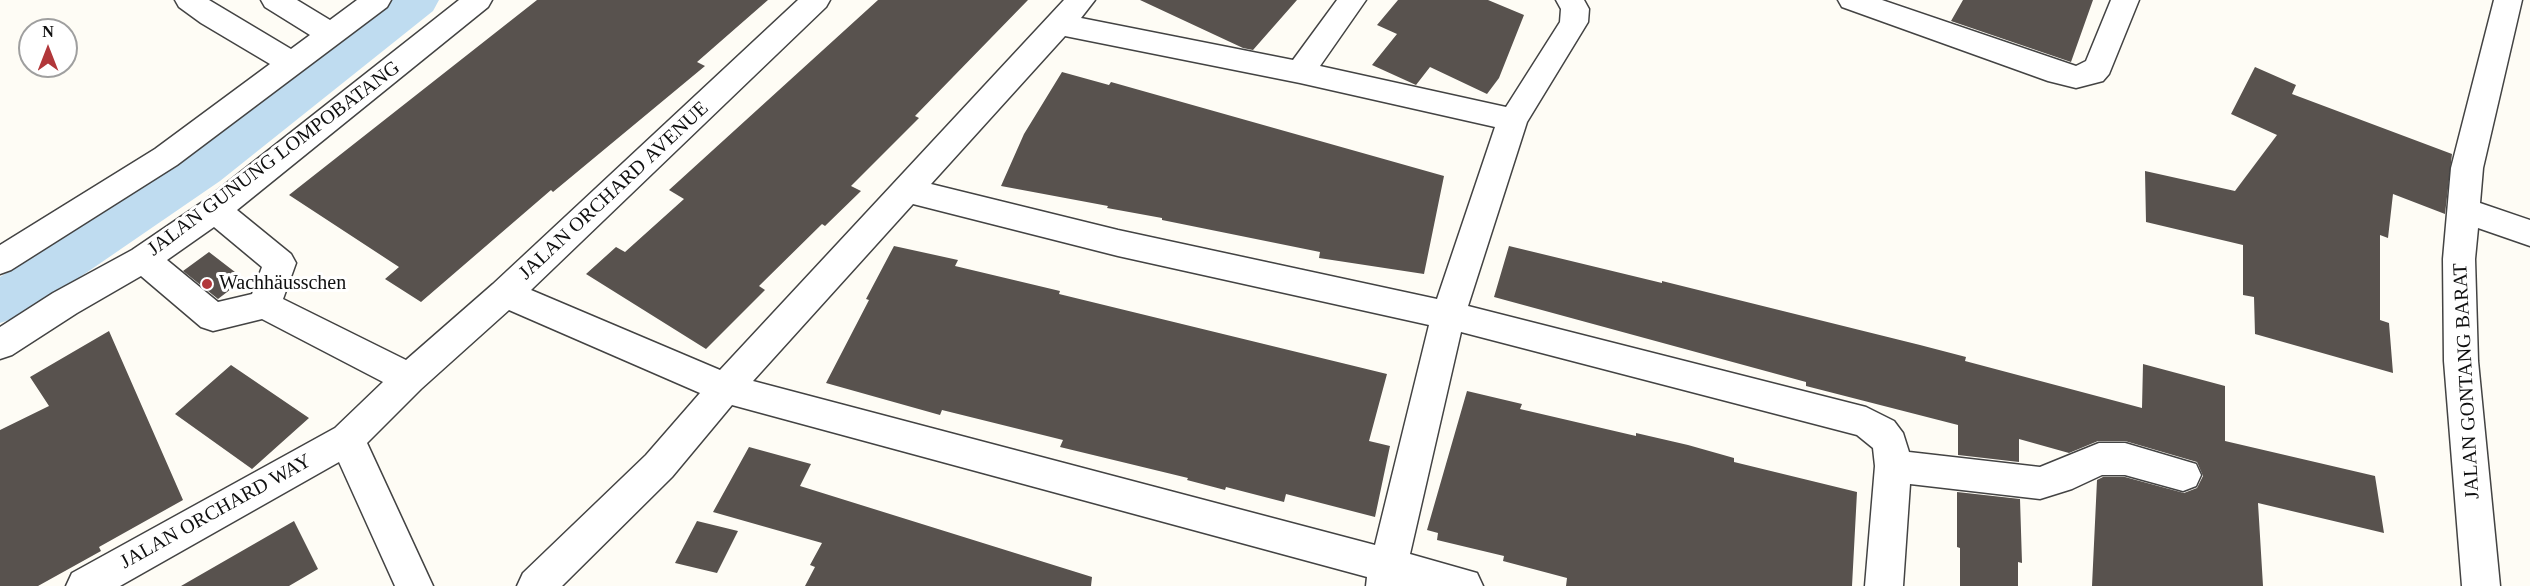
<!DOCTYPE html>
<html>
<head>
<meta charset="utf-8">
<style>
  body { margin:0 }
  #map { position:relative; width:2530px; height:586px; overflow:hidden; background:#fefcf5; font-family:Georgia,serif }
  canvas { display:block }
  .north { position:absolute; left:18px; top:18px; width:60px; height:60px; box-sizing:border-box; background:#fff; border:2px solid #9f9f9f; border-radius:50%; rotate:0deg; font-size:16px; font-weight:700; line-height:24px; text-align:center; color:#101010 }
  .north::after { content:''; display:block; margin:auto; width:21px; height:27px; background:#b1373a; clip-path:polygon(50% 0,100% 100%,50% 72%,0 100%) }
</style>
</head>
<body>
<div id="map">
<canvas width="2530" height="586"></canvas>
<div class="north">N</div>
</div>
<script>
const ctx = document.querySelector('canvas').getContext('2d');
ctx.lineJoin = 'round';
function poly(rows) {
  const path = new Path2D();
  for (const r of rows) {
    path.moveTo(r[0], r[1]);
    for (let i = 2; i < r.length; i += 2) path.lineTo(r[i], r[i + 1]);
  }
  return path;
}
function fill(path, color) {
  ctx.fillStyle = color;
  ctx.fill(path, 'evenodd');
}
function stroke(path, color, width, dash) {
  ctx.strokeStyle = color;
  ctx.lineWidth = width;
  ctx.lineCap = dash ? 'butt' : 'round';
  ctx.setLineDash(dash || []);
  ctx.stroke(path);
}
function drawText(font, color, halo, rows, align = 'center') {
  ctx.font = font + ' Georgia,serif';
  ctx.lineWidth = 6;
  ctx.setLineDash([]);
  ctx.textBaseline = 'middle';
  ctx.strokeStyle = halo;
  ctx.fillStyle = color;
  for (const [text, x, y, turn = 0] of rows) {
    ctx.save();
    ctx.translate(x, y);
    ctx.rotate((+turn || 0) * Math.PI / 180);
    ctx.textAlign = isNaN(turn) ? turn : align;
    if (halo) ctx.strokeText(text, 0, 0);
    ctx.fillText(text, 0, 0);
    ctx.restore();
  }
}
fill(poly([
  [389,0,439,0,433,11,220,181,67,286,18,317,0,323,0,277,188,155,389,0]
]), '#bfdcf0');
fill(poly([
  [537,0,768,0,697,62,705,66,553,192,551,190,421,302,385,279,399,267,289,195],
  [878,0,1028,0,915,116,919,118,851,186,861,191,825,226,822,224,759,286,765,290,706,349,586,274,616,247,625,252,684,199,669,190],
  [1140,0,1297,0,1253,50,1243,48],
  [1398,0,1488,0,1524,15,1499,78,1487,94,1430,67,1416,85,1372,65,1397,34,1377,25],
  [1963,0,2093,0,2071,62,1951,21],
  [2255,67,2296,85,2292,94,2452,154,2445,214,2393,194,2388,238,2380,235,2380,320,2389,323,2393,373,2255,334,2254,297,2243,295,2243,245,2146,222,2145,171,2235,191,2277,135,2231,114],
  [1062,72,1109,85,1111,82,1444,176,1424,274,1319,258,1320,252,1162,220,1162,218,1107,208,1108,206,1001,186,1024,134],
  [894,246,958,260,955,266,1060,291,1059,294,1387,374,1369,441,1390,446,1375,517,1286,494,1284,502,1226,487,1225,490,1187,480,1188,478,1060,447,1063,440,942,410,940,415,826,383,869,300,866,299],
  [1509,246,1662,283,1662,281,1920,345,1966,357,1965,361,2142,408,2143,364,2225,386,2225,441,2375,476,2384,533,2258,503,2263,586,2092,586,2097,480,2103,477,2125,477,2184,493,2197,488,2203,476,2197,462,2125,441,2098,441,2069,453,2019,439,2019,462,1958,455,1958,425,1806,386,1806,382,1494,297],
  [209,252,244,279,218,299,183,271],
  [109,331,183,500,99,547,101,551,38,586,0,586,0,430,49,406,30,377],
  [231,365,309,418,252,469,175,414],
  [1467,391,1522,404,1520,409,1636,436,1636,433,1688,445,1734,458,1734,462,1857,492,1852,586,1566,586,1567,578,1503,561,1504,556,1437,540,1438,533,1427,530],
  [749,447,811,464,800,486,1092,577,1091,586,805,586,815,567,810,565,822,543,713,512],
  [1957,492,2020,499,2022,563,2018,562,2018,586,1960,586,1960,548,1957,547],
  [294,521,318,569,289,586,181,586],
  [697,521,738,531,717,573,675,563]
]), '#58524e');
const street = poly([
  [175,0,209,0,291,49,310,35,265,7,261,0,297,0,330,20,357,0,391,0,387,7,177,165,11,270,0,274,0,245,155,149,270,64,201,23,179,7,175,0],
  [459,0,492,0,488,7,237,210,291,254,296,263,283,299,406,360,493,284,798,0,830,0,826,7,531,290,720,370,1064,0,1095,0,1081,18,1293,60,1337,0,1366,0,1320,66,1506,107,1560,22,1561,9,1556,0,1584,0,1589,9,1588,22,1527,122,1468,306,1866,407,1894,421,1903,433,1909,452,2040,467,2099,443,2125,443,2196,464,2201,475,2196,486,2183,491,2125,475,2102,475,2072,489,2040,499,1910,484,1903,586,1865,586,1875,466,1873,448,1857,435,1461,332,1410,554,1477,573,1483,586,1366,586,1367,577,732,405,672,477,562,586,517,586,523,573,646,455,700,393,509,310,421,389,367,443,433,586,395,586,339,462,120,586,66,586,72,573,335,428,383,382,262,319,213,331,201,327,141,276,77,313,12,355,0,359,0,327,53,293,132,250,204,201,459,0],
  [1065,36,1300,83,1495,127,1437,299,1118,230,931,184,1065,36],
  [913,204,1118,256,1429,325,1375,545,753,381,913,204],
  [214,227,262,267,252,294,218,302,167,260,214,227],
  [1838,0,1882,0,2076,66,2086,61,2111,0,2139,0,2109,74,2103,81,2076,88,2048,81,1842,7,1838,0],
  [2494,0,2522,0,2483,168,2480,203,2530,220,2530,246,2478,228,2475,259,2478,361,2500,586,2462,586,2444,361,2443,259,2451,168,2494,0]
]);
stroke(street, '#434343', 3);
fill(street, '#fff');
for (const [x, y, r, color] of [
  [207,284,6,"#b1373a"]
]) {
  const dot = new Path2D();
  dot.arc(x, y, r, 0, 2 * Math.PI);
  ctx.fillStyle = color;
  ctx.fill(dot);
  stroke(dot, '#fff', 2);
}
drawText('20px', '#101010', '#fff', [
  ["JALAN GUNUNG LOMPOBATANG",274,159,-37],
  ["JALAN ORCHARD AVENUE",614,191,-43],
  ["JALAN GONTANG BARAT",2467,381,-93],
  ["JALAN ORCHARD WAY",216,512,-29]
]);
drawText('20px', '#101010', '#fff', [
  ["Wachhäusschen",219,284]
], 'left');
</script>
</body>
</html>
